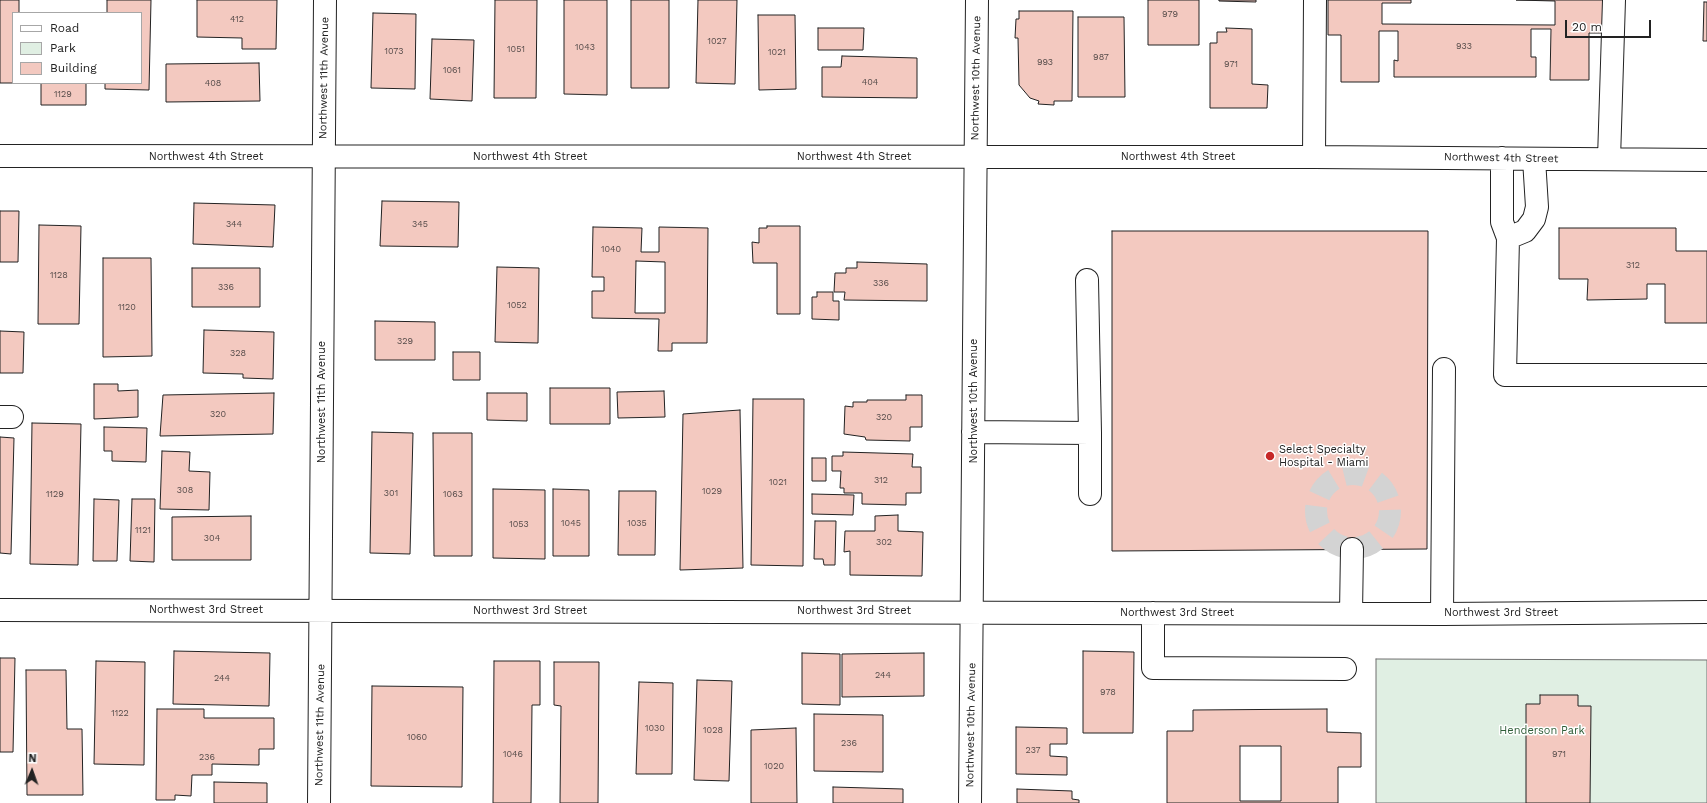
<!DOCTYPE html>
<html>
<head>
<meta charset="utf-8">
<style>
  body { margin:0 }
  #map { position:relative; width:1707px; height:803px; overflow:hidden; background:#fff; font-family:"Work Sans",sans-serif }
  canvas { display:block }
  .legend { position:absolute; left:12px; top:12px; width:130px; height:72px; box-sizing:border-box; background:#fff; border:1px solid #a7a7a7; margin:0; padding:5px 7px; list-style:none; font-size:12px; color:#222 }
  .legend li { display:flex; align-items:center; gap:8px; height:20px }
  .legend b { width:20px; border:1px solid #a7a7a7 }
  .north { position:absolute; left:12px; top:751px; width:40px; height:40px; -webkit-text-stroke:3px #fff; paint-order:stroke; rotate:2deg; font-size:11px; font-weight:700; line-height:16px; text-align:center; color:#222 }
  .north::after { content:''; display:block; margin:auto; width:14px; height:18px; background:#222; clip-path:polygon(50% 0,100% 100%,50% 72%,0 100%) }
  .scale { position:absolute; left:1565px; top:20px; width:86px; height:18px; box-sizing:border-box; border:2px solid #222; border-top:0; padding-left:5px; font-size:12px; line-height:14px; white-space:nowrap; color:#222; -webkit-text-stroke:3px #fff; paint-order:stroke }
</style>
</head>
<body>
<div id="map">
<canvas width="1707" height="803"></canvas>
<ul class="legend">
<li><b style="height:5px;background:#fff"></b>Road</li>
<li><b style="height:11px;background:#e0efe3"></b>Park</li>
<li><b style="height:11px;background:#f3c9c0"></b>Building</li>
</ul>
<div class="north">N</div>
<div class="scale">20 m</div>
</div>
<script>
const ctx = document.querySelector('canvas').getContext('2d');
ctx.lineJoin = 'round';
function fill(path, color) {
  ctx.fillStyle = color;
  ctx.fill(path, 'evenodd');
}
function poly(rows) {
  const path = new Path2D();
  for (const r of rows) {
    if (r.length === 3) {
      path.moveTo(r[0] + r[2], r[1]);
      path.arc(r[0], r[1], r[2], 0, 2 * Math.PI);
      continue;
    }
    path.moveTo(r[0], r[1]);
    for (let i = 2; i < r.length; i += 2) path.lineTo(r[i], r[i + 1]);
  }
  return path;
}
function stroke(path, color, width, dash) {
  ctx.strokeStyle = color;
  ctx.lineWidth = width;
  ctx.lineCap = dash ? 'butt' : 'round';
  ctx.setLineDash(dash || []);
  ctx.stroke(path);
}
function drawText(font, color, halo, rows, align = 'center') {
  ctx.font = font + ' "Work Sans",sans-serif';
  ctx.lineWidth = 3;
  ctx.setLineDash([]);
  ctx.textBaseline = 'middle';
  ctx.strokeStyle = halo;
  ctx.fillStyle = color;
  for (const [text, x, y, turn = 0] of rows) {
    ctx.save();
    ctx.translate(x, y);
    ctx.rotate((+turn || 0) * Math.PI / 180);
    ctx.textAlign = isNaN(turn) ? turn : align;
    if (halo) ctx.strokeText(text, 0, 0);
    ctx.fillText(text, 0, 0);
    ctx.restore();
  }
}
const green = poly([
  [1376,659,1707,660,1707,803,1376,803,1376,659]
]);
fill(green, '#e0efe3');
stroke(green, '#6f6f6f', 1);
const building = poly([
  [0,0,19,0,19,13,13,13,13,83,19,83,0,83,0,0],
  [107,0,151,0,149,90,105,89,105,83,141,83,141,13,107,13,107,0],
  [197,0,277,0,276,49,242,49,242,38,197,37,197,0],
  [495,0,537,0,536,98,494,98,495,0],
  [564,0,607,0,607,95,564,94,564,0],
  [631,0,669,0,669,88,631,88,631,0],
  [698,0,737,0,735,84,696,83,698,0],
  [1148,0,1199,0,1199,45,1148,45,1148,0],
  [1219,0,1256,0,1256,2,1219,1,1219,0],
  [1328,0,1411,0,1411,3,1382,3,1382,24,1555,25,1555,1,1516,0,1607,0,1607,33,1589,33,1589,80,1550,80,1551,29,1531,29,1531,57,1536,57,1536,77,1394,77,1394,60,1398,61,1398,31,1379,31,1379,82,1341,82,1341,35,1328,35,1328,0],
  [1704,2,1707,2,1707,41,1703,41,1704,2],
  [1019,11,1073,11,1072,101,1054,101,1054,105,1038,104,1039,101,1030,98,1019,85,1018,38,1015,38,1016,19,1019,19,1019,11],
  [373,13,416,14,415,89,371,88,373,13],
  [758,15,795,15,796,89,759,90,758,15],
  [1078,17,1124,17,1125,97,1078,97,1078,17],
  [818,28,864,28,863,50,818,50,818,28],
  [1226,28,1252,29,1252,84,1268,85,1267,108,1210,108,1210,43,1217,43,1217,32,1227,32,1226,28],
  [432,39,474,40,472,101,430,99,432,39],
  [842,56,917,58,917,98,822,97,822,67,841,67,842,56],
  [259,63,260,101,166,102,166,64,259,63],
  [41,83,86,83,86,105,41,105,41,83],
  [382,201,459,202,458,247,380,246,382,201],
  [194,203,275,205,273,247,193,244,194,203],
  [0,211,19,211,18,262,0,262,0,211],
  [39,225,81,226,79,324,38,324,39,225],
  [767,226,800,226,800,314,777,314,777,263,753,263,752,242,759,243,759,228,767,228,767,226],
  [593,227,642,228,641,252,659,252,659,227,708,228,707,343,672,343,672,351,658,351,659,319,592,318,592,291,604,291,604,277,592,277,593,227],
  [636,261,665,262,665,313,635,313,636,261],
  [1559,228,1676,228,1676,251,1707,251,1707,323,1665,323,1665,284,1647,284,1647,299,1587,300,1588,279,1559,279,1559,228],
  [1112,231,1428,231,1427,549,1112,551,1112,231],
  [103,258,151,258,152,356,103,357,103,258],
  [857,262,927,264,927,301,844,300,845,292,834,292,835,273,846,273,846,268,857,268,857,262],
  [497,267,539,268,538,343,495,342,497,267],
  [192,268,260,268,260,307,192,307,192,268],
  [817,292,833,292,833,301,839,301,839,320,812,319,812,297,817,297,817,292],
  [375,321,435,322,435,360,375,360,375,321],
  [204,330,274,332,273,379,243,378,243,374,203,373,204,330],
  [0,331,24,332,23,373,0,373,0,331],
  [453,352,480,352,480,380,453,380,453,352],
  [94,384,118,384,118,391,138,390,138,417,94,419,94,384],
  [550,388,610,388,610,424,550,424,550,388],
  [664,391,665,417,618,418,617,392,664,391],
  [274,393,273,434,160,436,163,395,274,393],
  [487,393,527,393,527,421,487,420,487,393],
  [906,395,922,395,922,427,910,427,910,441,866,440,865,437,844,434,845,406,853,407,853,402,867,402,867,400,906,400,906,395],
  [753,399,804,399,803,566,751,565,753,399],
  [740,410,743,568,680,570,683,414,740,410],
  [32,423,81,424,78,565,30,564,32,423],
  [104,427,147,428,146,462,112,461,112,451,104,451,104,427],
  [372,432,413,433,410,554,370,553,372,432],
  [433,433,472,433,472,556,434,556,433,433],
  [0,437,14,438,11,554,0,553,0,437],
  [162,451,190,452,189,471,210,472,209,510,160,509,162,451],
  [843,452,913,454,912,467,921,467,921,493,906,493,906,505,862,504,862,493,844,493,844,488,840,488,841,471,832,471,832,456,843,456,843,452],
  [812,458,826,458,826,481,812,481,812,458],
  [493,489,545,490,545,559,493,558,493,489],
  [553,489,589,490,589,556,553,556,553,489],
  [619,491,656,491,655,555,618,555,619,491],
  [812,494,854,495,853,515,812,514,812,494],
  [94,499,119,500,117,561,93,561,94,499],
  [132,499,155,499,154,562,130,561,132,499],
  [898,515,898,531,923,532,922,576,850,575,850,551,844,552,845,531,875,531,875,516,898,515],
  [251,516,251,560,172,560,172,517,251,516],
  [815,521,836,521,835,565,824,565,823,559,814,559,815,521],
  [174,651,270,653,269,706,173,704,174,651],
  [1083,651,1134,652,1133,733,1083,733,1083,651],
  [802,653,840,654,840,705,802,704,802,653],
  [924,653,924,696,842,697,842,654,924,653],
  [0,658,15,658,13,752,0,752,0,658],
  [96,661,145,662,144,765,94,764,96,661],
  [494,661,540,661,540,705,532,705,531,803,493,803,494,661],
  [554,662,599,662,598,803,560,803,561,706,554,705,554,662],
  [26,670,66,670,67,729,82,729,83,795,27,795,26,670],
  [697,680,732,681,729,781,694,780,697,680],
  [639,682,673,683,672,774,636,774,639,682],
  [372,686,463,687,462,787,371,786,372,686],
  [1540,695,1578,695,1578,706,1591,706,1590,803,1526,803,1526,704,1540,704,1540,695],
  [157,709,204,709,204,718,274,718,274,749,259,749,259,765,212,764,212,775,192,775,191,796,175,795,175,800,156,800,157,709],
  [1327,709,1327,732,1361,733,1361,767,1338,767,1338,803,1167,803,1167,731,1193,731,1193,710,1327,709],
  [1240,746,1281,746,1281,801,1240,801,1240,746],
  [814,714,883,715,883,772,814,771,814,714],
  [1016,727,1067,728,1067,744,1050,744,1050,756,1067,757,1067,775,1016,774,1016,727],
  [796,728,797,803,751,803,751,730,796,728],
  [214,782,267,783,267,803,214,803,214,782],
  [833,787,903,789,903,803,833,803,833,787],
  [1017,789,1072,791,1072,799,1079,800,1079,803,1017,803,1017,789]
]);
fill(building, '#f3c9c0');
stroke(building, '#222', 1);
stroke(poly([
  [1353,511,37]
]), '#d3d3d3', 22, [22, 11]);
const minor = poly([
  [0,156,1314,157,1707,160],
  [1314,157,1315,0],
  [1502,158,1502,222,1508,238,1525,231,1534,219,1537,207,1534,159],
  [1609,159,1614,0],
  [1508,238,1505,375,1707,375],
  [0,417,12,417],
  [973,432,1090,433,1087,280],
  [1090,433,1090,494],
  [0,610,1442,614,1707,612],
  [1153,613,1153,668,1345,669],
  [1351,613,1352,549],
  [1442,614,1444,369],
  [319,803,325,0],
  [970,803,977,0]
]);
stroke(minor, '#222', 24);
stroke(minor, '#fff', 22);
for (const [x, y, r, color] of [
  [1270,456,5,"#c62828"]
]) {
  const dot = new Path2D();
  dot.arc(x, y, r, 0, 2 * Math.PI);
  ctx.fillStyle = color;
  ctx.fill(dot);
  stroke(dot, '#fff', 1.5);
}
drawText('9px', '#564c4a', null, [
  ["979",1170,14],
  ["412",237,19],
  ["1027",717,41],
  ["933",1464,46],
  ["1043",585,47],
  ["1051",516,49],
  ["1073",394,51],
  ["1021",777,52],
  ["987",1101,57],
  ["993",1045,62],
  ["971",1231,64],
  ["1061",452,70],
  ["404",870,82],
  ["408",213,83],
  ["1129",63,94],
  ["344",234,224],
  ["345",420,224],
  ["1040",611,249],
  ["312",1633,265],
  ["1128",59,275],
  ["336",881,283],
  ["336",226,287],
  ["1052",517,305],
  ["1120",127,307],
  ["329",405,341],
  ["328",238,353],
  ["320",218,414],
  ["320",884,417],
  ["312",881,480],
  ["1021",778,482],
  ["308",185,490],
  ["1029",712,491],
  ["301",391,493],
  ["1129",55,494],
  ["1063",453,494],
  ["1045",571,523],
  ["1035",637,523],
  ["1053",519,524],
  ["1121",143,530],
  ["304",212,538],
  ["302",884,542],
  ["244",883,675],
  ["244",222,678],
  ["978",1108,692],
  ["1122",120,713],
  ["1030",655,728],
  ["1028",713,730],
  ["1060",417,737],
  ["236",849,743],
  ["237",1033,750],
  ["1046",513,754],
  ["971",1559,754],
  ["236",207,757],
  ["1020",774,766]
]);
drawText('11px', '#222', '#fff', [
  ["Northwest 11th Avenue",324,78,-89],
  ["Northwest 10th Avenue",976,78,-89],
  ["Northwest 4th Street",206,157],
  ["Northwest 4th Street",530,157],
  ["Northwest 4th Street",854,157],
  ["Northwest 4th Street",1178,157],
  ["Northwest 4th Street",1501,158,1],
  ["Northwest 10th Avenue",974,401,-90],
  ["Northwest 11th Avenue",322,402,-90],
  ["Northwest 3rd Street",206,610],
  ["Northwest 3rd Street",530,611],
  ["Northwest 3rd Street",854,611],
  ["Northwest 3rd Street",1177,613],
  ["Northwest 3rd Street",1501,613],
  ["Northwest 11th Avenue",320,725,-89],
  ["Northwest 10th Avenue",971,725,-89]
]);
drawText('11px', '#222', '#fff', [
  ["Select Specialty",1279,450],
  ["Hospital - Miami",1279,463]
], 'left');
drawText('11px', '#2f5e38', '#fff', [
  ["Henderson Park",1542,731]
]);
</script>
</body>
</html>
